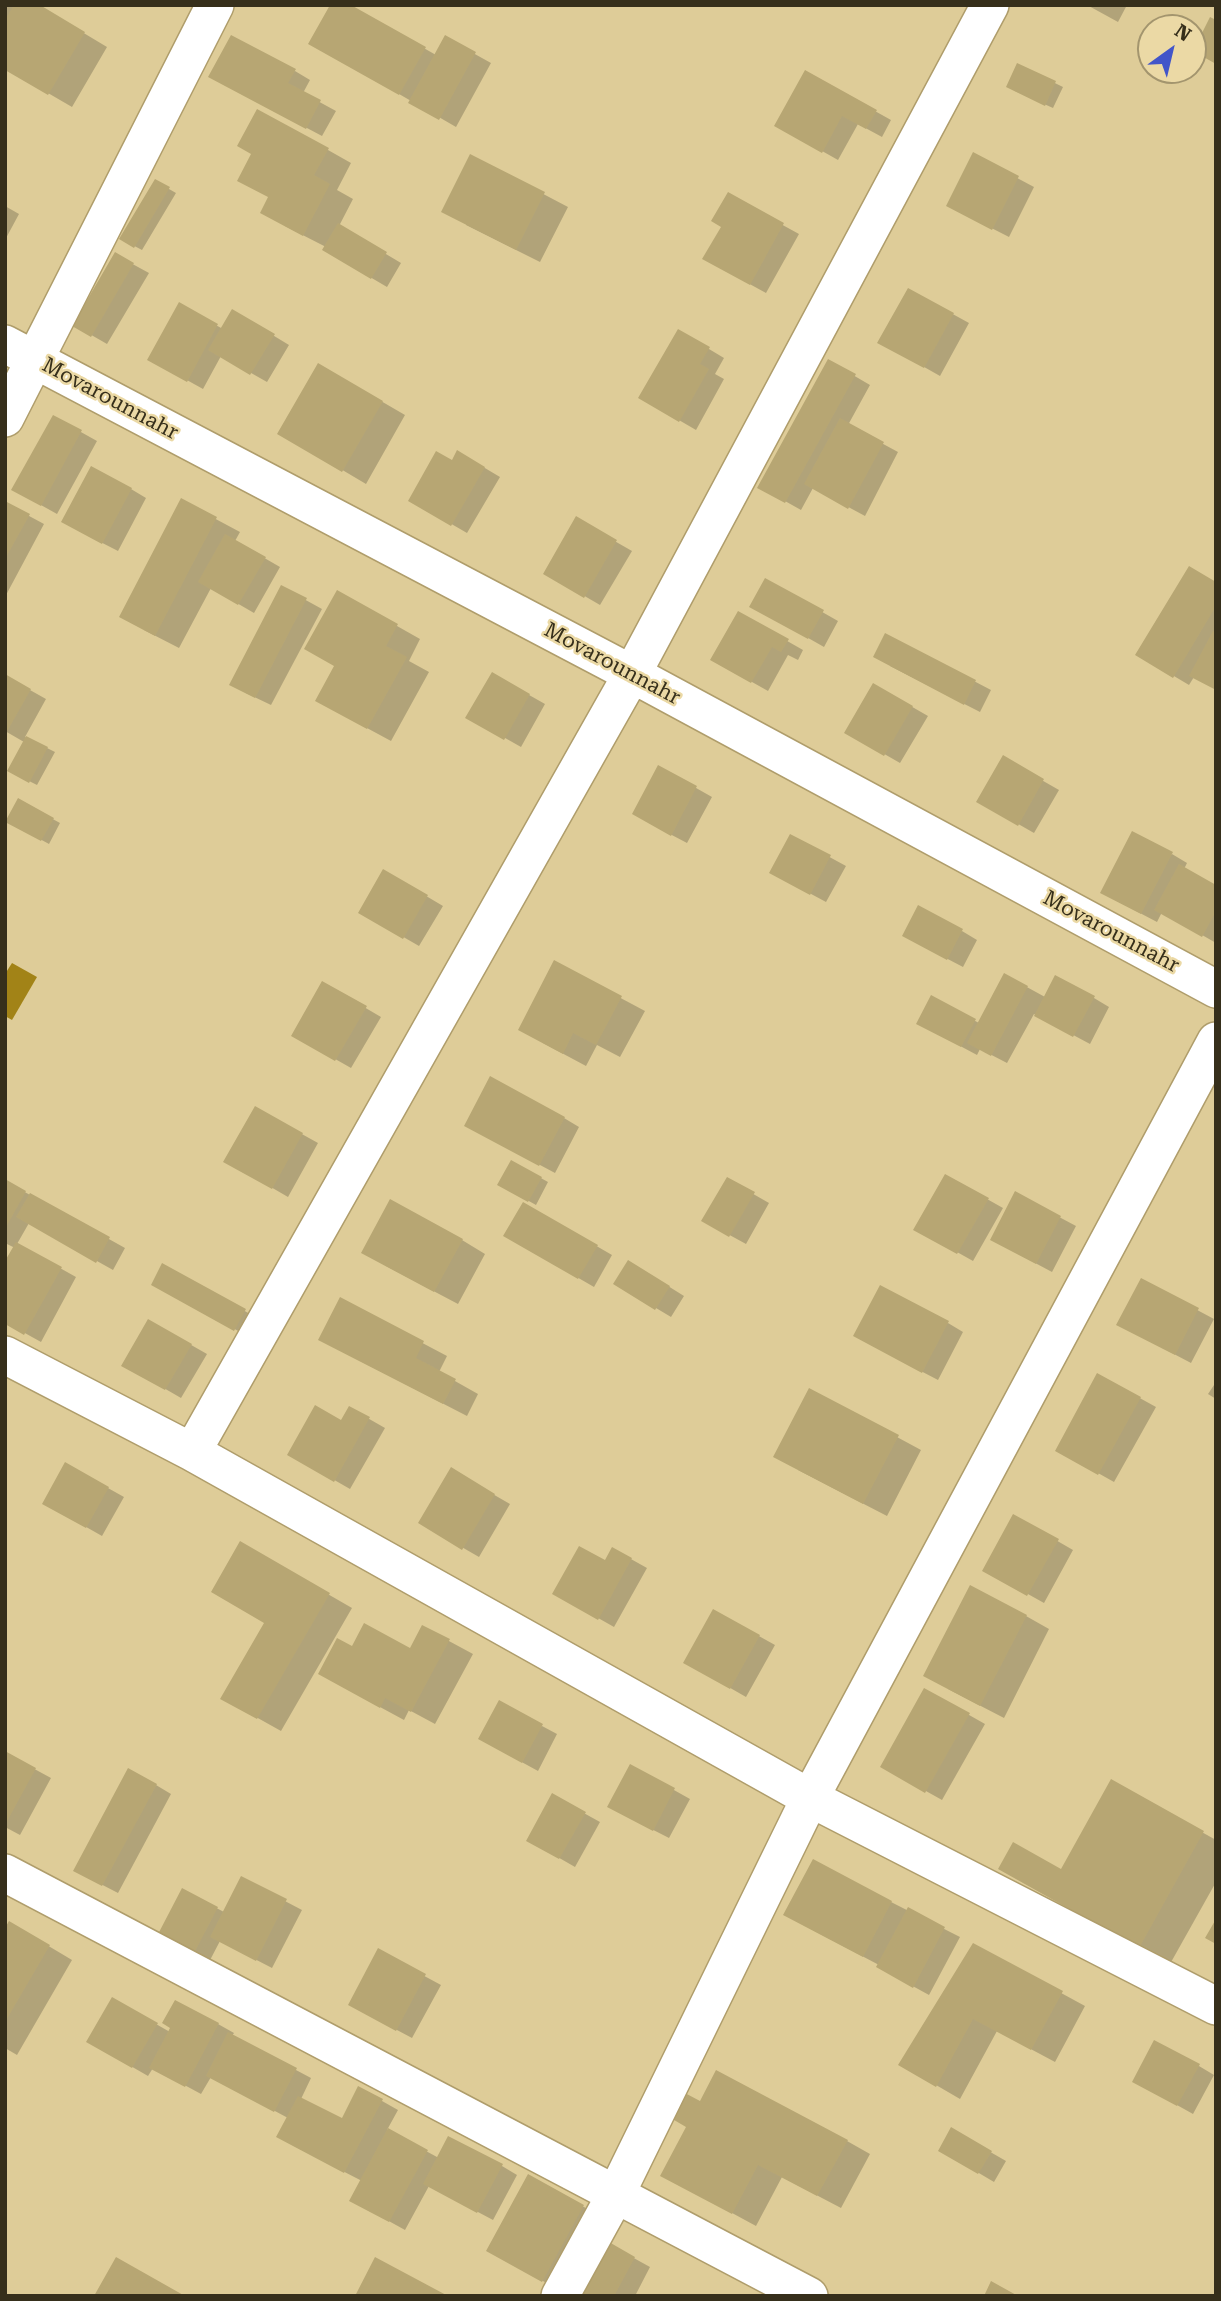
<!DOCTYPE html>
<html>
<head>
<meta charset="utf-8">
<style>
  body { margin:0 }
  #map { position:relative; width:1221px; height:2301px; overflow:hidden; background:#decc98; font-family:"Roboto Serif",serif }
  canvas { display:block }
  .frame { position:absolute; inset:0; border:7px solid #362f1b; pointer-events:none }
  .north { position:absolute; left:1137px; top:14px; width:70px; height:70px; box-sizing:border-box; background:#ebd9a5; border:2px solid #a3956e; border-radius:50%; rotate:34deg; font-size:19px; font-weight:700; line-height:28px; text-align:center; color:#362f1b }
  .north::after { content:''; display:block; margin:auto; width:24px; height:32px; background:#4255c9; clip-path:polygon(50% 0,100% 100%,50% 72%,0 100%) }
</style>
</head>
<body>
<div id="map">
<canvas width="1221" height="2301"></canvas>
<div class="frame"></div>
<div class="north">N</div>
</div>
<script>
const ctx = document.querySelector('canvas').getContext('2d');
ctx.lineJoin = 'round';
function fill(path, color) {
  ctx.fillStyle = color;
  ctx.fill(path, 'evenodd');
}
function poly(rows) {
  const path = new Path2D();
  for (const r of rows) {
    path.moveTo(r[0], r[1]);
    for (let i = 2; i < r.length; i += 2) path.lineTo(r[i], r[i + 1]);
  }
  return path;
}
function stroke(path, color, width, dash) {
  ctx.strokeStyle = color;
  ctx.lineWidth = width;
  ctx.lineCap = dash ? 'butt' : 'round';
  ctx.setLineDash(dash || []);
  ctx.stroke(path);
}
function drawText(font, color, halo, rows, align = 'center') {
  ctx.font = font + ' "Roboto Serif",serif';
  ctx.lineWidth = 5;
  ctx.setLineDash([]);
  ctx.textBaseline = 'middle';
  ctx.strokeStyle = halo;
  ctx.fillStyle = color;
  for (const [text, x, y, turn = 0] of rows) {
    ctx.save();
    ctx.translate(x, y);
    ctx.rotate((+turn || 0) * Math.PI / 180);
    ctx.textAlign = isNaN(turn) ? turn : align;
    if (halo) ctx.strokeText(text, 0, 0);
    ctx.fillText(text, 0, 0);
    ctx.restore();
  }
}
fill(poly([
  [12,963,37,977,12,1020,5,1016,5,974]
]), '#a28317');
fill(poly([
  [5,5,37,5,107,47,72,107,5,68],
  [348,5,436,55,446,38,491,63,456,127,311,43],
  [1087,5,1127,5,1118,22],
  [1018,65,1063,87,1053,108,1015,91],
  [295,71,310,80,303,93,336,111,322,136,226,85],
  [805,72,891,120,882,137,858,124,838,160,776,125],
  [328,150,351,163,337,190,353,199,339,226,401,263,387,287,324,250,326,247,285,226,270,198,253,154],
  [974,155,1034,187,1009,237,964,214],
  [471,156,568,207,540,262,466,225],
  [155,181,176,193,142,250,121,239],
  [728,195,799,234,766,293,704,259,723,226],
  [5,206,19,214,5,240],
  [116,255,149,273,107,344,74,325],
  [909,290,969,323,940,376,880,342],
  [179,305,223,329,233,311,289,345,267,382,221,356,203,389,149,359],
  [679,331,724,358,715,374,724,379,696,430,641,398],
  [829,361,870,385,848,425,898,452,865,516,813,488,801,510,760,487],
  [319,365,405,415,366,484,280,433],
  [54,417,97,441,57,514,14,490],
  [458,452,500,477,467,533,410,500,452,463],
  [131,489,146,498,118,551,79,531],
  [182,501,240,532,235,541,280,567,254,613,211,588,179,648,144,630],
  [5,503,44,524,5,597],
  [576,519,632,551,600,605,545,573],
  [766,580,838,621,824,647,752,606],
  [1216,584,1216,688,1194,677,1189,685,1137,654],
  [282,587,322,609,271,705,246,693],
  [337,592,420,639,409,661,429,672,391,741,341,714,336,666],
  [738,613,803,650,798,660,788,655,768,691,713,660],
  [886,635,991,690,980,712,890,666],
  [492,674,545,704,521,747,468,717],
  [5,676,46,699,25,737,55,752,37,785,9,771,24,742,5,731],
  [874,685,928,716,900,763,846,732],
  [1003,758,1059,790,1034,833,978,801],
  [659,767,712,797,687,843,649,823],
  [18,800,60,823,49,844,7,821],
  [791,836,846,866,826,902,787,881],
  [1172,854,1187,863,1184,869,1216,887,1216,943,1162,912,1157,922,1117,901],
  [384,871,443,906,419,946,360,912],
  [962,931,977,940,963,967,919,944],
  [555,963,645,1011,620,1057,597,1045,586,1066,543,1043],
  [1005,975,1045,997,1094,998,1109,1007,1090,1044,1034,1014,1007,1063,980,1049,977,1055,934,1032,932,998,979,1023],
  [323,983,381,1017,351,1068,293,1035],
  [255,1108,318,1143,288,1197,226,1161],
  [564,1118,579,1127,555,1173,482,1134],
  [512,1162,548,1182,536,1205,500,1185],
  [946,1176,1003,1208,973,1261,916,1229],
  [727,1179,769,1203,746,1244,704,1221],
  [5,1181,125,1248,113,1270,29,1223,17,1244,76,1277,41,1342,5,1322,15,1248,5,1243],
  [1016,1194,1076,1226,1052,1272,1007,1248],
  [524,1204,612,1255,594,1287,506,1236],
  [462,1240,485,1254,458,1304,386,1266],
  [163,1266,261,1320,251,1338,169,1293],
  [644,1271,684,1296,671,1317,616,1284],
  [1141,1280,1214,1319,1191,1363,1134,1333],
  [341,1300,447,1356,439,1372,478,1394,467,1416,343,1352],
  [149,1321,207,1354,181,1398,124,1365],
  [948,1323,963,1332,938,1380,871,1345],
  [1098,1375,1156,1407,1114,1482,1057,1450],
  [1216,1382,1216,1399,1208,1394],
  [810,1390,921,1450,887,1516,798,1470],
  [350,1408,385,1428,350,1489,289,1454,341,1423],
  [65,1464,124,1497,102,1536,44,1503],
  [451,1470,510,1504,479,1557,420,1523],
  [1014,1516,1073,1550,1044,1603,985,1570],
  [241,1544,352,1608,281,1731,222,1698,266,1622],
  [613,1549,647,1568,614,1627,554,1593,605,1563],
  [714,1611,775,1645,746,1697,685,1662],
  [1026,1616,1049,1629,1004,1718,948,1689],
  [423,1627,473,1654,435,1724,409,1710,404,1720,343,1687,352,1648,411,1650],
  [925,1690,985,1724,942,1800,883,1767],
  [542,1726,557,1734,538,1771,496,1748],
  [5,1753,51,1778,20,1835,5,1827],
  [631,1766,690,1799,669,1838,624,1815],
  [1112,1782,1216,1840,1216,1882,1170,1964,1030,1886,1062,1871],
  [156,1785,171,1794,118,1893,91,1879],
  [553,1796,600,1822,575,1867,528,1840],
  [241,1878,302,1910,272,1968,220,1941,208,1964,174,1946,182,1890,224,1912],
  [891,1902,960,1937,929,1995,878,1967,879,1965,809,1928],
  [10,1923,72,1960,17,2055,5,2048,5,1931],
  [973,1945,1085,2006,1055,2062,997,2031,960,2099,900,2064],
  [378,1951,441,1985,412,2038,365,2013],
  [112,1999,170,2032,218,2024,234,2033,232,2036,311,2078,301,2099,342,2121,359,2088,398,2110,387,2130,437,2157,502,2166,517,2175,493,2220,429,2186,405,2230,367,2209,362,2181,294,2146,288,2118,211,2077,201,2094,153,2068,148,2076,89,2042],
  [1199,2066,1214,2075,1193,2114,1134,2081],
  [700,2103,847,2141,870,2154,841,2208,782,2177,756,2226,686,2188],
  [952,2130,1006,2161,994,2182,940,2150],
  [529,2176,607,2220,566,2294,488,2250],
  [603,2241,650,2267,635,2296,573,2296]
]), '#0003');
fill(poly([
  [14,5,40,5,85,32,48,95,5,70,5,20],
  [330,5,351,5,426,47,399,95,308,44],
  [1210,17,1216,20,1216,64,1193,51],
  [231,35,296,69,288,83,321,100,306,129,208,77],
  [445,35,476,52,439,120,408,103],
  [1017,63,1056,81,1045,106,1006,87],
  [805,70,877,110,866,129,842,116,822,153,774,126],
  [257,109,329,148,314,175,330,184,303,236,260,213,268,197,237,181,251,154,237,146],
  [973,152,1019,176,992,230,946,206],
  [470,154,545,192,516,250,441,212],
  [155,179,170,187,134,248,119,239],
  [728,192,784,223,750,285,702,259,721,227,711,221],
  [338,223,387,252,371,279,322,250],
  [115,252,134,263,91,337,72,326],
  [908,288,954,313,924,368,877,343],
  [179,302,218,324,187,382,147,360],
  [232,309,275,334,250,375,208,350],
  [678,329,710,347,700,364,709,369,679,422,638,398],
  [828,359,856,374,785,503,757,488],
  [318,363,383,401,342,472,277,434],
  [53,415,82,430,41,506,11,490],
  [840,418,884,442,848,509,804,484],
  [457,450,485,467,451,526,408,501,436,451,452,460],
  [91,466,132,488,102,544,61,522],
  [181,498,217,517,155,636,119,617],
  [5,501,30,514,5,559],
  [576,516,617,540,584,598,543,574],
  [225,534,266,557,238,605,198,582],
  [1189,566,1216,582,1216,606,1173,678,1135,655],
  [765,578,824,610,808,639,749,607],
  [281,585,307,598,255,698,229,685],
  [337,590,398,624,386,646,407,657,367,729,315,701,334,666,304,649],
  [738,611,789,639,781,652,772,647,751,683,710,660],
  [1213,631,1216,632,1216,690,1189,676],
  [885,633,976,680,964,705,873,657],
  [492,672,530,694,504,740,465,718],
  [5,674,31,689,5,735],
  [873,683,913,706,884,756,844,733],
  [26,736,48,747,29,783,7,771],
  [1003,755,1044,779,1018,826,976,802],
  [658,765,697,786,671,836,632,814],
  [18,798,54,818,41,841,5,822],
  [1132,831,1173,852,1141,914,1100,893],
  [790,834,831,855,810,895,769,873],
  [1179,864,1216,885,1216,911,1202,937,1154,910],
  [383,869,428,895,403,939,358,913],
  [918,905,963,929,947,960,902,936],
  [554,960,622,996,596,1045,573,1033,563,1054,518,1030],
  [1004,973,1028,986,991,1056,967,1043],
  [1055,975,1095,996,1073,1037,1034,1016],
  [322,981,367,1006,335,1061,291,1036],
  [931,995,976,1019,961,1047,916,1024],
  [490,1076,565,1117,539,1166,464,1126],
  [255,1106,303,1133,272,1189,223,1162],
  [511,1160,542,1177,528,1202,497,1185],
  [945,1174,989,1198,957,1254,913,1230],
  [727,1177,755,1192,729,1237,701,1221],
  [5,1179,26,1191,5,1229],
  [1015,1191,1061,1216,1036,1264,990,1240],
  [30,1193,110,1237,96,1263,16,1217],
  [390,1199,463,1239,434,1292,361,1253],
  [523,1202,598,1245,578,1279,503,1236],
  [16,1242,62,1267,24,1335,5,1324,5,1261],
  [628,1260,670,1286,655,1310,613,1284],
  [162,1263,246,1309,234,1331,151,1285],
  [1141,1278,1199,1308,1175,1355,1116,1325],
  [880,1285,949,1321,922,1373,853,1336],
  [340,1297,424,1341,416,1358,456,1379,443,1404,318,1340],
  [148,1319,192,1344,165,1390,121,1366],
  [1097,1373,1141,1397,1098,1475,1055,1451],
  [809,1388,899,1435,863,1504,773,1457],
  [315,1405,341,1420,349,1406,370,1417,334,1482,287,1455],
  [65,1462,109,1487,86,1528,42,1504],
  [451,1467,495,1494,462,1550,418,1523],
  [1013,1514,1059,1539,1027,1596,982,1571],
  [240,1541,330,1593,257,1719,220,1699,264,1623,211,1592],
  [579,1546,605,1560,612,1547,632,1558,598,1620,552,1594],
  [970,1585,1027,1615,980,1706,923,1676],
  [713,1609,760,1635,730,1689,683,1663],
  [364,1623,410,1648,422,1625,450,1639,411,1712,385,1698,380,1708,318,1674,337,1638,352,1646],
  [924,1688,970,1713,925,1793,880,1767],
  [499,1700,543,1724,522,1763,478,1739],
  [5,1751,36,1768,5,1825],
  [630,1764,675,1788,653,1831,607,1807],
  [128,1768,157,1784,102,1886,73,1871],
  [1111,1779,1204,1831,1139,1948,998,1869,1013,1842,1061,1869],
  [552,1793,586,1812,559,1859,526,1841],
  [813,1859,892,1901,863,1957,783,1915],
  [241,1876,287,1899,256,1961,210,1937],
  [182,1888,218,1907,192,1957,156,1938],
  [908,1907,945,1927,913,1988,876,1967],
  [1216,1919,1216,1944,1205,1938],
  [9,1921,50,1945,5,2022,5,1928],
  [973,1943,1063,1991,1031,2050,973,2019,936,2087,898,2065],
  [378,1948,426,1974,396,2031,348,2005],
  [112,1997,158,2023,132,2068,86,2042],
  [175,2000,219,2023,185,2087,149,2068,170,2028,162,2023],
  [228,2032,297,2068,274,2112,206,2076],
  [1154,2040,1200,2064,1177,2106,1132,2082],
  [716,2070,848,2140,817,2196,758,2165,732,2214,660,2176,686,2127,669,2117,683,2092,700,2101],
  [358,2086,383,2099,344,2173,276,2137,298,2096,342,2118],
  [951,2127,992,2151,978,2174,938,2151],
  [388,2128,428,2150,389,2222,349,2201],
  [448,2136,503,2164,477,2213,423,2184],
  [528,2174,584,2205,542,2282,486,2251],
  [602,2238,635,2257,614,2296,571,2296],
  [116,2257,185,2296,94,2296],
  [375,2257,448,2296,355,2296],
  [991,2281,1018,2296,984,2296]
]), '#b7a673');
const street = poly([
  [5,344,632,674,1216,989],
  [5,418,215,5],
  [5,1355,192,1452,810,1798,1216,2006],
  [192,1452,632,674,990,5],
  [5,1873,809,2296],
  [560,2296,616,2194,810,1798,1216,1041]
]);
stroke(street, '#af9d6b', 40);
stroke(street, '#fff', 37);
drawText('21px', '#362f1b', '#ebd9a5', [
  ["Movarounnahr",110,399,28],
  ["Movarounnahr",612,664,28],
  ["Movarounnahr",1111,932,28]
]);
</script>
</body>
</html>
